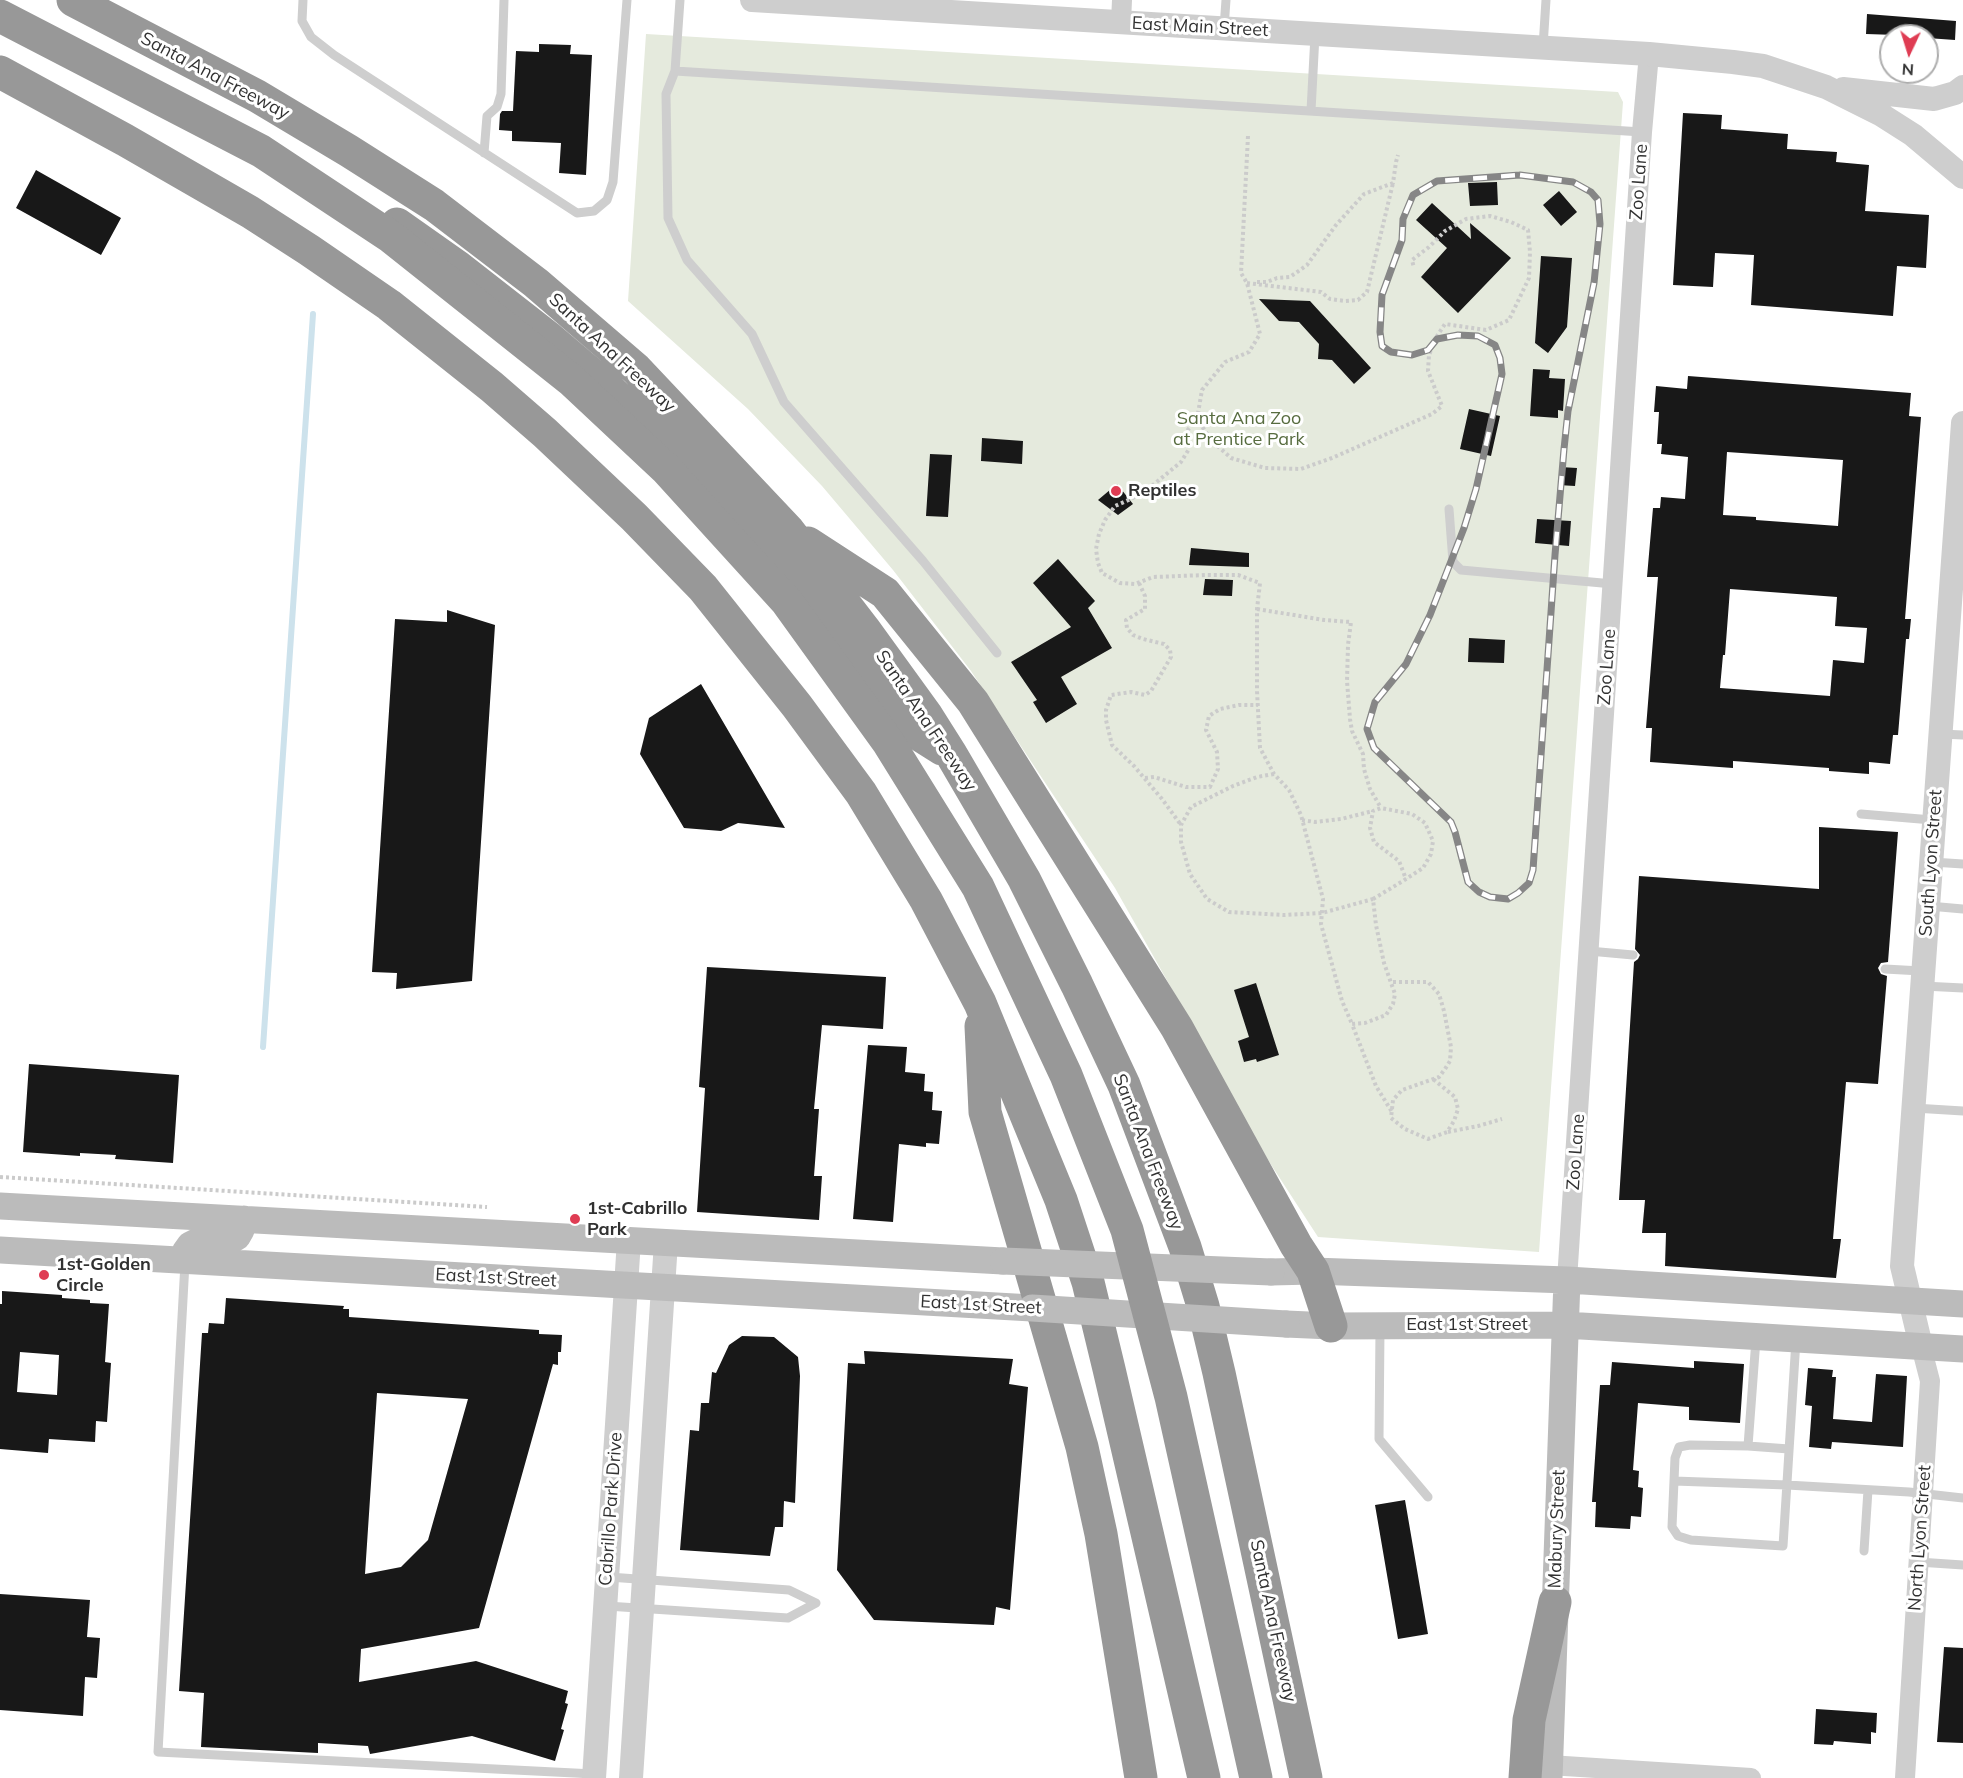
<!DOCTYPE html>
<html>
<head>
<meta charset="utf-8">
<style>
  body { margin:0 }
  #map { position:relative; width:1963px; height:1778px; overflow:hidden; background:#fff; font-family:Mulish,sans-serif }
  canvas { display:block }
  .north { position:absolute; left:1879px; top:24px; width:60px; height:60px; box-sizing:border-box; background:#fff; border:2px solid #adadad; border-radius:50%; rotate:184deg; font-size:16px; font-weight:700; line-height:24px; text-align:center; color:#313131 }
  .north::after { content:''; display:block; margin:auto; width:21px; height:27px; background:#df3c53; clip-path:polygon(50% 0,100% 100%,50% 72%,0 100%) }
</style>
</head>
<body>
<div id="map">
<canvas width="1963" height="1778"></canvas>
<div class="north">N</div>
</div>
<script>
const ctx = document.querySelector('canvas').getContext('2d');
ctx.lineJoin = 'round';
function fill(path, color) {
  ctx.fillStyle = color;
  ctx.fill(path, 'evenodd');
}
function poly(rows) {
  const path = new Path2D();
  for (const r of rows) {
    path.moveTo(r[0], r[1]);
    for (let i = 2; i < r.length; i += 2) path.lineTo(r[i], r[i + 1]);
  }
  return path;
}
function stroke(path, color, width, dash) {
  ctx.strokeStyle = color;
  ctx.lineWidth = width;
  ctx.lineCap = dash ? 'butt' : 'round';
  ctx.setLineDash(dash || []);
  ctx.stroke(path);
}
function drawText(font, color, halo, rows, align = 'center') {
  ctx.font = font + ' Mulish,sans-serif';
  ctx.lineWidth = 6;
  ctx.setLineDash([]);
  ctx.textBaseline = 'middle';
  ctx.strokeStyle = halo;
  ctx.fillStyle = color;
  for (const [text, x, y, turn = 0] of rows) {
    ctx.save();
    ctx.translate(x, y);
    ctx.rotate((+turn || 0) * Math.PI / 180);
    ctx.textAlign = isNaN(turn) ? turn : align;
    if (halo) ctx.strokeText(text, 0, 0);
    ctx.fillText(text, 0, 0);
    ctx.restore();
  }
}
fill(poly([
  [646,34,1618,92,1623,102,1539,1252,1318,1237,1268,1160,1115,888,971,671,893,570,822,486,748,409,628,301]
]), '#e5eadd');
stroke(poly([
  [263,1047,313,314]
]), '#cde2ec', 6);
fill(poly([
  [1867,14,1956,21,1955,40,1927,38,1927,36,1866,34],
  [539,44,571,45,570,54,592,55,586,175,559,173,561,143,512,141,512,131,499,130,500,114,502,111,513,111,516,51,539,52],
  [1683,113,1722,115,1721,129,1788,134,1787,149,1837,152,1836,162,1869,165,1865,211,1929,215,1926,268,1897,266,1893,316,1751,305,1754,255,1715,253,1713,287,1673,285],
  [36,170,121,218,101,255,16,208],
  [1497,182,1498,205,1470,206,1468,183],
  [1559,191,1577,212,1561,226,1543,205],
  [1432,203,1471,239,1470,223,1511,258,1458,313,1421,277,1447,248,1416,220],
  [1541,256,1572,258,1567,327,1548,353,1535,343],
  [1259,299,1310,301,1371,368,1354,384,1332,360,1318,359,1319,344,1299,322,1279,321],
  [1533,369,1550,370,1549,378,1565,379,1563,411,1558,410,1558,418,1530,416],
  [1688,376,1911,393,1909,416,1921,417,1905,619,1911,619,1909,639,1906,639,1898,735,1893,735,1890,764,1869,762,1869,774,1829,771,1829,768,1733,761,1733,768,1650,762,1652,728,1646,728,1658,577,1647,577,1653,508,1660,508,1661,497,1685,499,1688,457,1661,454,1662,444,1657,444,1659,412,1654,412,1656,386,1687,389],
  [1727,452,1843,460,1838,526,1756,520,1756,517,1723,515],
  [1730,589,1837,597,1835,626,1867,628,1864,663,1833,660,1830,696,1720,688,1723,655,1725,655],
  [1469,409,1500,416,1491,456,1460,449],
  [982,438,1023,441,1022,464,981,461],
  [930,454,952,455,948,517,926,516],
  [1560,467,1577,468,1575,486,1558,485],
  [1117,484,1133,504,1118,515,1098,500],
  [1537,519,1571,521,1569,546,1535,543],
  [1191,548,1249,553,1249,567,1189,565],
  [1058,559,1095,601,1088,608,1112,648,1061,677,1077,704,1046,723,1033,702,1037,700,1011,662,1071,627,1033,583],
  [1205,579,1233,580,1232,596,1203,595],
  [447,610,495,625,472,981,396,989,397,973,372,972,395,619,447,622],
  [1469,638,1505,640,1504,663,1468,662],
  [701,684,785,828,738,823,721,831,684,828,640,754,649,718],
  [1819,827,1898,832,1888,962,1881,963,1878,968,1881,974,1887,976,1878,1084,1846,1082,1833,1239,1841,1239,1836,1278,1665,1266,1666,1233,1642,1233,1645,1200,1619,1200,1634,962,1638,959,1640,955,1635,949,1639,876,1819,889],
  [707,967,886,977,883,1029,822,1025,814,1109,819,1109,814,1176,822,1176,819,1220,697,1212,705,1088,699,1087],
  [1256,983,1279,1055,1257,1062,1256,1059,1244,1062,1238,1041,1249,1037,1234,990],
  [868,1045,907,1047,905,1072,925,1074,924,1091,933,1092,932,1110,942,1111,939,1144,926,1143,926,1147,899,1144,893,1222,853,1219],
  [29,1064,179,1075,173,1163,115,1159,116,1155,80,1153,80,1156,23,1152],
  [2,1291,62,1295,62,1298,90,1300,90,1303,109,1304,105,1362,111,1363,107,1422,96,1421,95,1442,49,1439,48,1453,0,1449,0,1304,2,1304],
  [20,1352,59,1355,57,1395,17,1392],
  [226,1298,344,1306,343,1309,349,1309,349,1317,539,1330,539,1334,562,1335,561,1352,558,1352,558,1365,553,1364,479,1628,361,1649,359,1682,476,1661,568,1691,565,1703,568,1704,561,1729,564,1730,555,1761,472,1736,370,1754,368,1746,318,1743,318,1753,201,1747,204,1693,179,1691,202,1333,208,1333,209,1323,224,1324],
  [377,1393,468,1399,428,1540,401,1567,365,1574],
  [742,1336,774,1337,798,1357,800,1376,795,1503,784,1501,783,1527,775,1527,770,1556,680,1550,690,1430,699,1431,701,1403,709,1403,712,1372,716,1373,729,1345],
  [864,1351,1013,1359,1009,1384,1028,1387,1010,1610,996,1607,994,1625,874,1620,837,1570,848,1363,865,1364],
  [1694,1361,1744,1364,1740,1423,1689,1420,1689,1407,1638,1403,1633,1470,1639,1471,1638,1487,1643,1488,1641,1517,1631,1516,1630,1529,1595,1527,1596,1502,1592,1502,1600,1385,1610,1385,1612,1362,1694,1368],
  [1808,1368,1833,1370,1832,1377,1836,1377,1833,1419,1872,1422,1876,1374,1907,1376,1903,1447,1832,1442,1831,1449,1809,1447,1812,1406,1805,1405],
  [1405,1500,1428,1634,1398,1639,1375,1505],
  [0,1594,90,1600,87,1637,100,1638,97,1678,85,1677,83,1716,0,1710],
  [1944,1647,1963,1648,1963,1743,1937,1742],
  [1816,1709,1877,1713,1876,1733,1871,1732,1871,1744,1834,1741,1833,1745,1814,1744]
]), '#181818');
stroke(poly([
  [1248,136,1241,273,1247,283,1260,334,1249,352,1225,362,1202,390,1197,419,1212,441,1231,458,1265,468,1301,469,1332,458,1432,414,1442,406,1428,371,1429,355,1437,336,1445,324,1486,330,1509,320,1529,278,1530,252,1528,230,1511,222,1490,216,1466,219,1445,231,1429,247,1412,260,1414,268],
  [1257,282,1267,282,1277,278,1290,277,1307,265,1336,225,1364,194,1393,183,1396,162,1398,155],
  [1247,283,1321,292,1330,299,1345,301,1358,300,1367,292,1393,183],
  [1197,419,1186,432,1189,449,1181,462,1142,494,1115,506,1105,520,1099,534,1096,549,1098,563,1102,573,1120,583,1135,584,1153,577,1206,575,1238,575,1260,583,1257,609,1257,691,1260,748,1274,774,1289,790,1301,815,1323,899,1321,924,1342,1001,1352,1024],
  [1139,583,1145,596,1145,609,1126,620,1127,628,1133,635,1143,639,1164,644,1170,650,1171,657,1151,691,1145,695,1131,692,1111,695,1106,710,1106,720,1112,745,1134,766,1162,799,1181,825],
  [1257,609,1324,620,1351,622,1348,645,1347,681,1350,719,1352,731,1363,754,1364,769,1370,789,1381,808],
  [1274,774,1257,777,1233,786,1191,807,1181,825,1181,842,1190,874,1207,899,1229,912,1284,915,1322,913,1373,899,1376,925,1384,963,1395,994,1393,1004,1386,1015,1365,1023,1352,1024,1376,1086,1392,1112],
  [1145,778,1154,777,1186,787,1210,787,1218,769,1217,752,1206,730,1209,716,1220,709,1239,705,1258,705],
  [1302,820,1315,822,1341,819,1373,811],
  [1373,899,1403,881,1406,879,1423,868,1431,854,1433,841,1425,823,1412,814,1381,808,1373,811,1370,828,1374,842,1399,861,1406,879],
  [1393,982,1428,982,1439,994,1444,1011,1451,1047,1450,1061,1445,1069,1439,1077,1402,1090,1393,1100,1391,1118,1405,1129,1428,1139,1447,1132,1454,1121,1458,1109,1455,1097,1433,1079],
  [1448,1132,1478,1126,1502,1119],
  [0,1177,487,1207]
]), '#cbcbcb', 4, [3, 3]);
stroke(poly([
  [303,0,302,21,311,37,334,55,577,213,594,211,607,200,613,182,627,0],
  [680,0,675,71,1642,132],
  [1224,28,1226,0],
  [1543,47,1546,0],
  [675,71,666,94,668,218,687,260,752,334,784,402,923,561,997,653],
  [1311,111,1315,35],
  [484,153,487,116,497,107,501,94,504,0],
  [1449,509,1453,562,1461,570,1613,584],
  [1941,734,1963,735],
  [1861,814,1932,820],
  [1932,862,1963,864],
  [1929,906,1963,909],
  [1589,951,1633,955],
  [1885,969,1921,971],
  [1923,986,1963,988],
  [1914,1108,1963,1111],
  [185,1263,158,1752,594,1774],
  [1380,1329,1379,1439,1428,1497],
  [1756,1339,1748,1446,1690,1445,1679,1447,1675,1458,1672,1527,1678,1536,1691,1540,1783,1546,1796,1340],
  [1748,1446,1789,1449],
  [1674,1481,1787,1485,1909,1492,1963,1498],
  [1864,1551,1868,1490],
  [1918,1562,1963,1565],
  [609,1577,789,1590,816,1603],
  [607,1606,788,1618,816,1603]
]), '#cecece', 9);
stroke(poly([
  [1121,22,1122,0],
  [1567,1280,1642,132,1649,54],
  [1549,1765,1751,1778],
  [1905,1778,1930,1381,1921,1346]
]), '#cecece', 20);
stroke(poly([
  [752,0,1649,54,1733,62,1763,66,1826,87,1880,114,1913,135,1963,177],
  [1843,89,1934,99,1955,93,1963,87],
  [1921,1346,1902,1266,1963,423],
  [594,1778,629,1240],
  [631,1778,666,1242]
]), '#cecece', 24);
stroke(poly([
  [0,1206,1003,1261],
  [0,1250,1032,1308],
  [185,1260,185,1252,190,1245,200,1240,229,1240,237,1237,241,1230,244,1219],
  [1271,1272,1313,1271,1567,1280,1963,1304],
  [1286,1324,1331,1326,1565,1325,1963,1349],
  [1549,1778,1567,1280]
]), '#bbb', 27);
stroke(poly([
  [73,0,257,96,349,151,434,205,536,283,636,369,788,530,864,629,927,716,951,754,1024,879,1077,985,1124,1085,1185,1247,1203,1306,1219,1373,1306,1778],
  [0,72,125,140,250,212,309,250,389,305,492,387,545,433,634,517,703,588,797,706,861,793,926,900,980,1003,1061,1200,1088,1282,1109,1369,1204,1778],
  [397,224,458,267,549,338,610,390,731,507,854,655,904,725,942,749],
  [808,543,885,593,973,702,1177,1028,1296,1245,1313,1271,1331,1326],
  [981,1026,985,1112,1082,1447,1101,1534,1141,1778],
  [1525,1778,1529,1720,1555,1602]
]), '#989898', 33);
const rail = poly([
  [1520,175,1573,182,1591,192,1598,200,1600,224,1594,283,1568,411,1564,449,1555,555,1533,870,1529,883,1518,893,1508,899,1490,897,1479,892,1468,882,1455,832,1451,822,1374,748,1367,729,1375,702,1406,664,1430,615,1464,528,1476,489,1502,374,1500,358,1495,345,1478,336,1458,335,1437,339,1428,350,1412,355,1391,352,1382,346,1380,332,1382,295,1402,240,1403,219,1413,195,1437,181,1520,175]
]);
stroke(rail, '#868686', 7);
stroke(rail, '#fff', 4.5, [14]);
stroke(poly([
  [1003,1261,1271,1272],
  [1032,1308,1286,1324]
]), '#bbb', 27);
stroke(poly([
  [0,16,261,151,391,237,571,380,666,469,787,602,888,742,978,887,1066,1075,1127,1230,1171,1397,1256,1778]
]), '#989898', 33);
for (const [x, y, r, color] of [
  [1116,491,6,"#df3c53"],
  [575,1219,6,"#df3c53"],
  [44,1275,6,"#df3c53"]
]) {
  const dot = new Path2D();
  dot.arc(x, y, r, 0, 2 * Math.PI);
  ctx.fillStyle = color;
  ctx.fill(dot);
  stroke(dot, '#fff', 2);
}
drawText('18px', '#313131', '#fff', [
  ["East Main Street",1200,27,3],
  ["Santa Ana Freeway",215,76,28],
  ["Zoo Lane",1639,182,-86],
  ["Santa Ana Freeway",612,353,43],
  ["Zoo Lane",1607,667,-86],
  ["Santa Ana Freeway",926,721,56],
  ["South Lyon Street",1931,863,-86],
  ["Santa Ana Freeway",1148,1152,69],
  ["Zoo Lane",1576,1152,-86],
  ["East 1st Street",496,1278,3],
  ["East 1st Street",981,1305,3],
  ["East 1st Street",1467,1325],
  ["Cabrillo Park Drive",611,1509,-86],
  ["Mabury Street",1557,1529,-88],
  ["North Lyon Street",1920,1538,-86],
  ["Santa Ana Freeway",1273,1621,78]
]);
drawText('18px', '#576c3f', '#fff', [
  ["Santa Ana Zoo",1239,419],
  ["at Prentice Park",1239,440]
]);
drawText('bold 18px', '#313131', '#fff', [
  ["Reptiles",1128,491],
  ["1st-Cabrillo",587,1209],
  ["Park",587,1230],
  ["1st-Golden",56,1265],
  ["Circle",56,1286]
], 'left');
</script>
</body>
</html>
